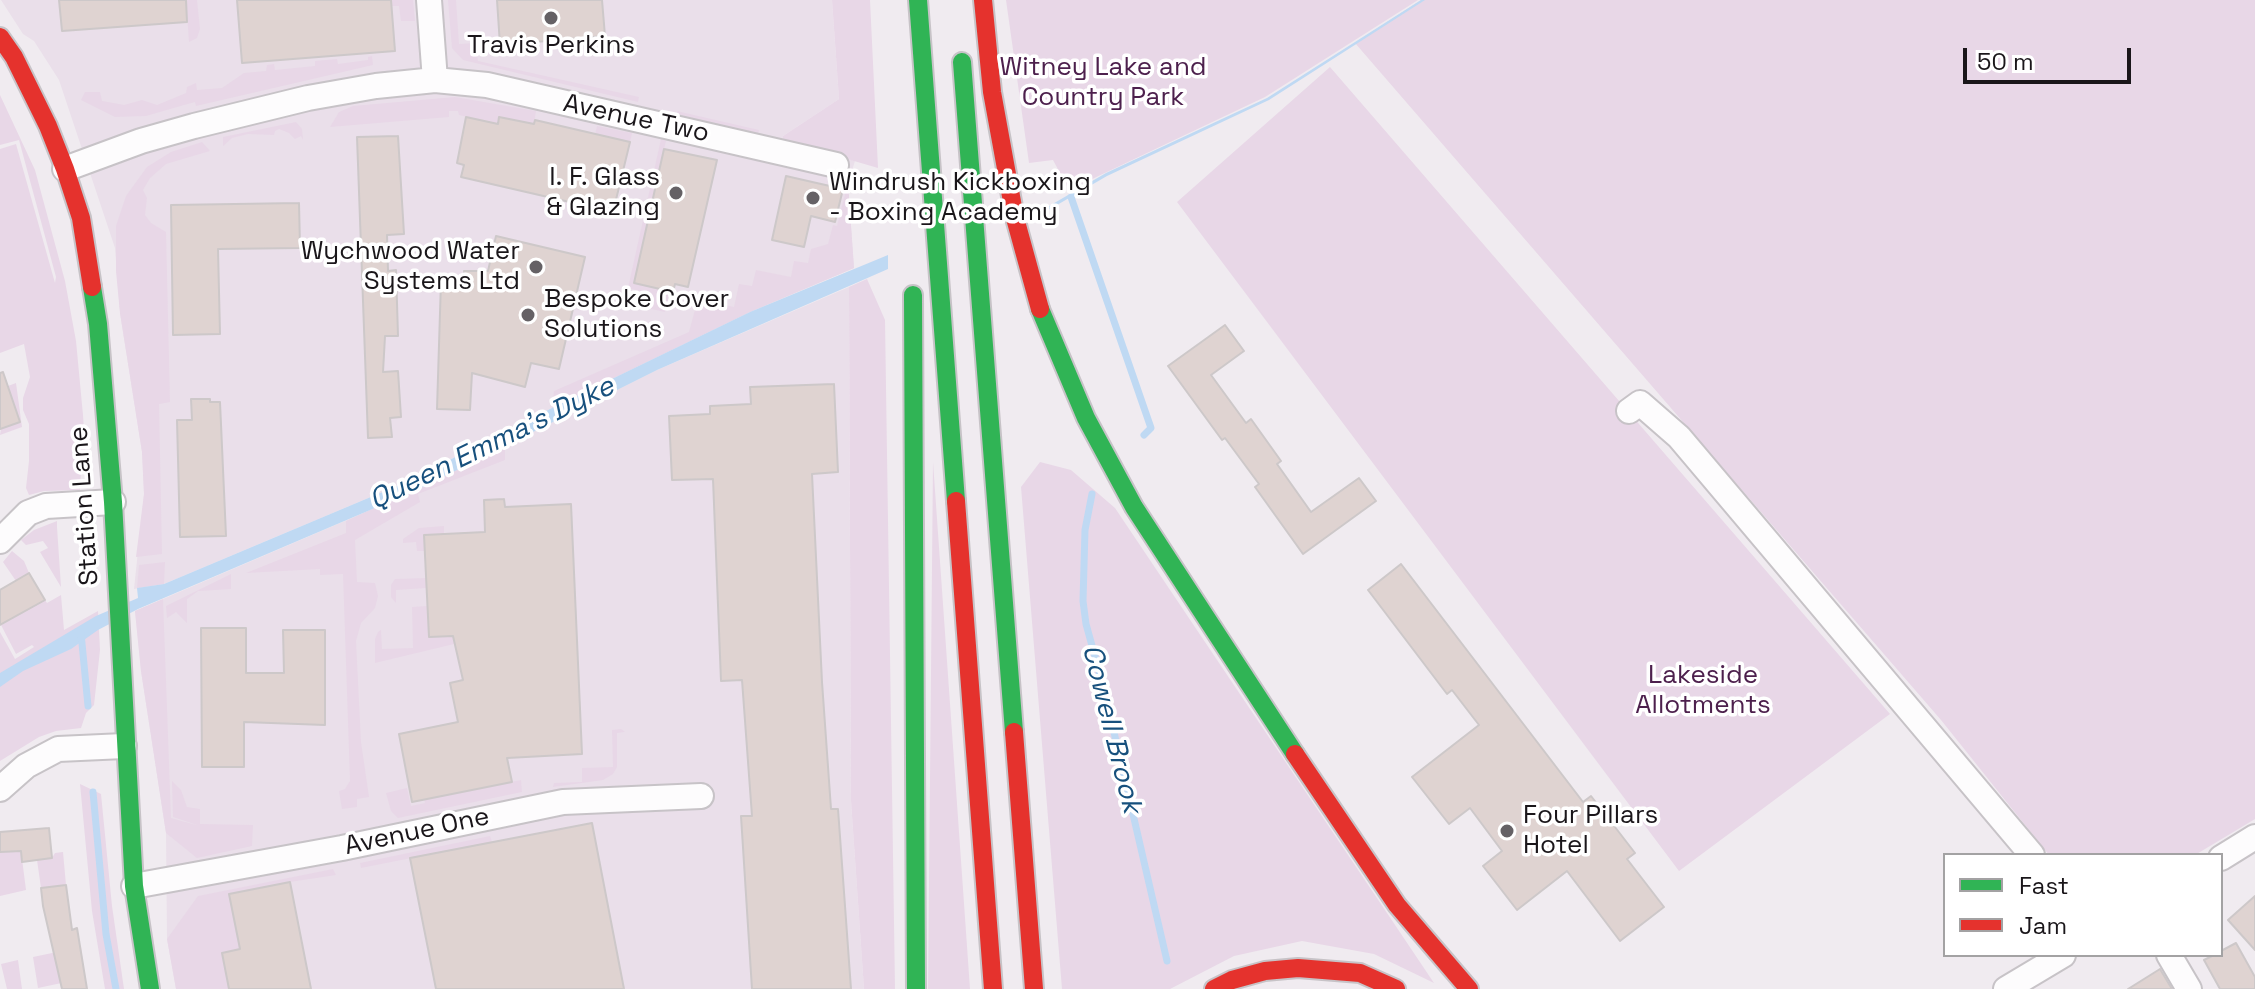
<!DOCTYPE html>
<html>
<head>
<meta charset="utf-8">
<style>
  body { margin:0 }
  #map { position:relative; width:2255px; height:989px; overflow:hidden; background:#f0ebf0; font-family:"Space Grotesk",sans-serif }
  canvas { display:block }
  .legend { position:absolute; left:1943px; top:853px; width:280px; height:104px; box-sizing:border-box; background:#fff; border:2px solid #a3a2a3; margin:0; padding:10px 14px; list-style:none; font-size:24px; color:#1a161a }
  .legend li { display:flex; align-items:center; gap:16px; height:40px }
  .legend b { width:40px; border:2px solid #a3a2a3 }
  .scale { position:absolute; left:1963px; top:48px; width:168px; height:36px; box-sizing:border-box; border:4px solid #1a161a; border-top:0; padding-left:10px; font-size:24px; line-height:28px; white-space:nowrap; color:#1a161a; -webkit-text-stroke:6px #fff; paint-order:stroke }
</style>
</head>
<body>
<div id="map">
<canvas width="2255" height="989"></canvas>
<ul class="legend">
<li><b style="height:10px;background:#30b455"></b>Fast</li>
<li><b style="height:10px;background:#e5322d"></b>Jam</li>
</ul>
<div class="scale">50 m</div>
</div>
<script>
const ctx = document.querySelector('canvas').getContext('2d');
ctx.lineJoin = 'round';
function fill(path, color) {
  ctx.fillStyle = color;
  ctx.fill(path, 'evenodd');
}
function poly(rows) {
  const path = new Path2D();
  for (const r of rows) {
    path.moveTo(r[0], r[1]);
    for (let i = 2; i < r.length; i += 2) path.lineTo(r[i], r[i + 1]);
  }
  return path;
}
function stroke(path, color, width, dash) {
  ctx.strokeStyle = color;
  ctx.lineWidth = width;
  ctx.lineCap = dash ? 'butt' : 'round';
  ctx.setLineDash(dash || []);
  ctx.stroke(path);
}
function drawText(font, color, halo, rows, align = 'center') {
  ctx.font = font + ' "Space Grotesk",sans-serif';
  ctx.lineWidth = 7;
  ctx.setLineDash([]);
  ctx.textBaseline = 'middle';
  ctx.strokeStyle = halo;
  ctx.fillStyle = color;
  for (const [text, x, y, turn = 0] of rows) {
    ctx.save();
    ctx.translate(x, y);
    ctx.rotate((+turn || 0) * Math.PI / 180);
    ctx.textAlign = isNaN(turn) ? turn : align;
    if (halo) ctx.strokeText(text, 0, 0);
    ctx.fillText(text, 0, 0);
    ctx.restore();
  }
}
fill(poly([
  [1,0,832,0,839,99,783,136,782,139,855,161,848,183,854,268,750,312,552,408,404,483,164,584,134,589,144,494,142,452,120,313,115,248,59,80,34,41,23,34],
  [849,287,851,801,864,989,176,989,167,939,166,833,141,671,135,611,417,490,657,370]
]), '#eadfea');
fill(poly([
  [186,0,197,0,200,29,197,38,189,42],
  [391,0,413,0,415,21,401,21,399,6,392,6],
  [448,0,456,0,459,44,475,43,478,61,639,97,638,102,463,60,452,48],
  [832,0,870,0,878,168,782,140,783,136,839,99],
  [1006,0,1418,0,1265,97,1069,190,1053,160,1029,163],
  [1421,0,2255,0,2255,819,2195,855,2049,855,1941,720,1355,43],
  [372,56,373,65,196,106,195,102,184,105,146,116,115,117,81,100,85,92,100,92,102,101,124,105,142,100,157,105,186,93,187,87,196,83,197,90,222,88,244,73,266,71,267,65,274,64,275,70,315,66,315,61,337,59,338,64,368,60,368,57],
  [1330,67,1890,714,1679,871,1177,202],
  [0,95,35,170,65,281,76,341,83,415,86,461,81,467,80,490,44,491,29,495,26,488,29,461,29,424,23,410,23,398,30,377,24,344,0,353,0,149,16,144,55,283,56,277,19,140,0,145],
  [455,97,536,111,534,124,500,117,497,124,459,115,458,111,449,111,449,117,330,127,339,112,353,106],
  [678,111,681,112,759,130,758,134,676,114],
  [296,122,302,129,303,140,301,136,295,139,289,133,279,129,275,131,274,135,248,134,232,138,223,146,223,137],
  [597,126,632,133,630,142,595,135],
  [661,139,666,141,665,145,635,283,670,292,665,312,647,308,650,294,628,288],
  [202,142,210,151,166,164,150,178,143,190,147,198,145,215,151,223,166,232,170,402,159,404,162,554,136,557,144,494,142,452,120,313,116,271,116,226,126,196,147,167,171,152],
  [848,183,854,268,750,312,552,408,554,391,689,332,698,299,734,307,739,284,752,286,756,270,791,277,794,261,808,263,811,249,828,244,833,225,837,226],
  [867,279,885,320,895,989,864,989,851,801,849,287],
  [16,383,22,427,0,435,8,386],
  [505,448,505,460,418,494,420,502,355,540,357,582,375,583,378,596,375,608,361,623,356,641,361,742,369,797,357,799,357,807,342,809,339,791,345,789,350,781,343,574,320,575,320,569,246,573,346,533,346,521],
  [933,462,951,718,970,989,928,989],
  [1040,462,1071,470,1115,508,1434,983,1374,954,1302,941,1234,956,1170,989,1062,989,1021,487],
  [57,521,57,527,61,587,40,552,48,548,43,541,26,545,21,540,34,530],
  [444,526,444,534,424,536,425,551,417,551,416,542,403,543,403,539,419,528],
  [12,551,24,561,29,573,16,581,3,562],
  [165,562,164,584,137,588,139,565],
  [231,574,231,589,198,591,187,599,187,623,176,612,167,618,166,606],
  [426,578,426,588,396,590,396,603,391,597,391,585,395,579],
  [61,595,64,630,98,611,100,650,94,705,86,713,81,728,56,731,39,737,0,761,0,632,15,659,34,647,32,645,16,654,1,625,45,600,47,603],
  [163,599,171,818,200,826,173,817,172,781,181,790,187,807,200,809,200,824,253,825,252,846,197,858,166,833,141,671,135,611],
  [427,606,429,637,454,636,454,644,375,663,375,639,378,632,381,630,382,649,413,648,412,607],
  [621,729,625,732,617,733,617,767,613,774,603,780,553,787,554,783,582,782,582,768,613,767,612,730],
  [521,780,522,792,398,818,391,811,386,793,407,788,411,806,425,803,424,799],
  [80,784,101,794,112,906,124,989,105,989,92,911],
  [490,836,492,842,361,868,360,863],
  [21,851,26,890,0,896,0,852],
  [63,852,66,885,41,888,37,860,52,858,55,853],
  [333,869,336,875,290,882,240,949,223,953,229,989,176,989,167,939,198,896],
  [81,947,85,978,38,988,33,957],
  [18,960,22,989,7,989,1,964]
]), '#e8d7e7');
fill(poly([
  [1421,0,1425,0,1269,100,1107,176,1026,223,1025,220,1106,173,1267,98],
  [888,255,888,269,657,370,417,490,138,609,98,630,71,649,23,671,0,687,0,673,96,616,138,598,137,588,164,584,404,483,552,408,750,312]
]), '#bfd9f3');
stroke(poly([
  [1071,197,1151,428,1144,435],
  [1092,494,1085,530,1083,601,1086,624,1104,689,1167,961],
  [81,633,88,706],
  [93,792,106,934,116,989]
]), '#bfd9f3', 7);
const building = poly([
  [59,0,186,0,187,22,62,31,59,0],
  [237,0,391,0,395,51,242,63,237,0],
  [497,0,602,0,605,36,500,45,497,0],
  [466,117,498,124,499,117,534,124,535,120,630,142,613,212,461,177,464,165,457,163,466,117],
  [398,136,404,234,387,235,388,271,396,270,398,336,385,336,383,372,398,371,401,417,390,418,392,437,368,438,357,137,398,136],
  [664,149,717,160,688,287,675,284,673,292,634,283,664,149],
  [786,176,843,189,835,222,811,216,804,247,772,240,786,176],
  [299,203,300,248,218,249,220,334,173,335,171,205,299,203],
  [496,236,585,257,559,369,531,363,525,387,472,373,470,410,437,409,441,281,465,281,464,271,488,271,496,236],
  [1225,325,1244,351,1211,375,1246,423,1251,419,1281,461,1277,464,1311,512,1359,478,1376,501,1303,554,1255,487,1259,484,1225,438,1222,440,1168,366,1225,325],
  [3,372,20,422,0,429,0,373,3,372],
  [834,384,838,472,812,474,822,682,831,809,838,809,851,989,752,989,741,816,752,816,742,680,721,681,713,479,672,480,669,416,710,414,710,406,751,404,750,387,834,384],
  [191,399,210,399,210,402,220,402,226,536,180,537,177,420,192,420,191,399],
  [504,499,505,507,571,504,582,754,507,758,512,782,412,802,399,734,458,722,450,683,463,680,453,636,429,637,424,535,485,532,484,500,504,499],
  [1401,564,1583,802,1591,796,1635,853,1627,859,1664,907,1620,941,1567,871,1517,910,1483,866,1502,851,1470,808,1449,824,1412,777,1479,725,1452,690,1447,694,1368,590,1401,564],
  [29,573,45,600,0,625,0,590,29,573],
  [201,628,246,628,246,673,284,673,283,630,325,630,325,725,244,722,244,767,202,767,201,628],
  [592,823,624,989,436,989,410,858,592,823],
  [49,828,52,858,22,862,21,851,0,852,0,832,49,828],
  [290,882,311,989,229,989,222,953,240,949,229,894,290,882],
  [66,885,72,930,77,928,87,989,62,989,43,906,41,888,66,885],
  [2255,896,2255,950,2228,920,2255,896],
  [2236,943,2255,977,2255,989,2220,989,2204,960,2214,955,2221,955,2221,951,2236,943],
  [2160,969,2172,989,2128,989,2160,969]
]);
fill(building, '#dfd3d1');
stroke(building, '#cdc8c9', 2);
const street = poly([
  [429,0,435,80],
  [65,169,141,141,194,126,308,98,376,86,435,80,487,85,836,165],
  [1629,411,1640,403,1679,437,2032,855],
  [0,541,28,513,46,506,113,502],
  [0,789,26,766,58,749,124,746],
  [2221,858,2255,837],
  [134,886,342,848,563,802,701,796],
  [2169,955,2189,989],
  [2006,989,2063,955]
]);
const fast = poly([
  [918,0,956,501],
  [962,62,1014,732],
  [92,287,98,324,113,502,134,886,150,989],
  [913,295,916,989],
  [1040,309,1086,418,1134,507,1295,754]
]);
const jam = poly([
  [983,0,992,92,1015,218,1040,309],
  [0,37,14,57,48,126,65,169,81,218,92,287],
  [956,501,993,989],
  [1014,732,1034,989],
  [1295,754,1397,905,1469,989],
  [1214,989,1232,980,1265,971,1298,968,1360,973,1396,989]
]);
stroke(street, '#c7c3c7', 28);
stroke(fast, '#c7c3c7', 22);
stroke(jam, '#c7c3c7', 22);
stroke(street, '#fdfcfd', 24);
stroke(fast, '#30b455', 18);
stroke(jam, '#e5322d', 18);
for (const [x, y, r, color] of [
  [551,18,8,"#656165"],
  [676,193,8,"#656165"],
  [813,198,8,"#656165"],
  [536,267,8,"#656165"],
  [528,315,8,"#656165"],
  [1507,831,8,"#656165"]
]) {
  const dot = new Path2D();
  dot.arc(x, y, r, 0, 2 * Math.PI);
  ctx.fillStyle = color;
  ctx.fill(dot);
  stroke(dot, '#fff', 3);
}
drawText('26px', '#1a161a', '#fff', [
  ["Travis Perkins",551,46,"center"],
  ["I. F. Glass",660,178,"right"],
  ["& Glazing",660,208,"right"],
  ["Windrush Kickboxing",829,183],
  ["- Boxing Academy",829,213],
  ["Wychwood Water",520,252,"right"],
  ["Systems Ltd",520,282,"right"],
  ["Bespoke Cover",544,300],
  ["Solutions",544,330],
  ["Four Pillars",1523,816],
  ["Hotel",1523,846]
], 'left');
drawText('26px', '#4d204d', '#fff', [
  ["Witney Lake and",1103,68],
  ["Country Park",1103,98],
  ["Lakeside",1703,676],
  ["Allotments",1703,706]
]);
drawText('26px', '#1a161a', '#fff', [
  ["Avenue Two",636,119,12],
  ["Station Lane",85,506,-94],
  ["Avenue One",417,832,-12]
]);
drawText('italic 28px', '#17507d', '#fff', [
  ["Queen Emma's Dyke",492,444,-26],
  ["Cowell Brook",1111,729,76]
]);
</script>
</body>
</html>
